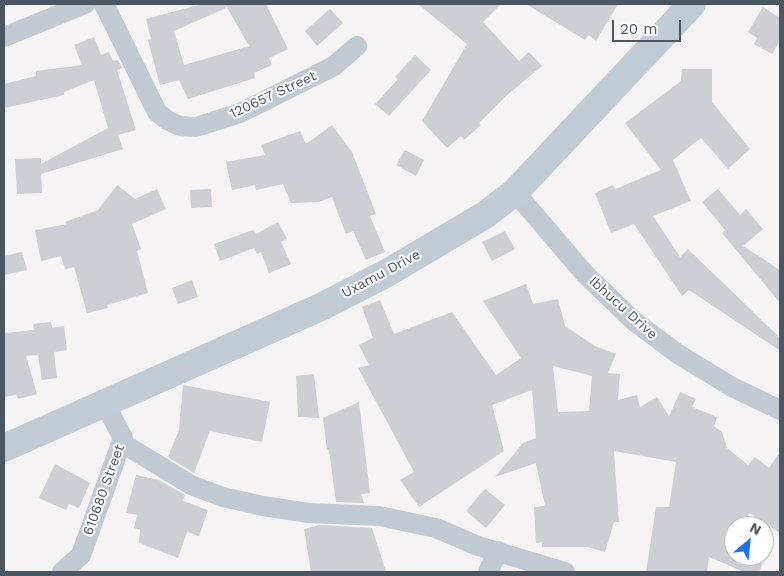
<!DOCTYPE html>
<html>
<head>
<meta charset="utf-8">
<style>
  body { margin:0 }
  #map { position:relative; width:784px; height:576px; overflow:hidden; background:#f5f3f3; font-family:"Work Sans",sans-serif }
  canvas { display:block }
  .frame { position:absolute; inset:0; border:5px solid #4a5661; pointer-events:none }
  .north { position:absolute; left:724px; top:516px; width:50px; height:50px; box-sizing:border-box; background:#fff; border:1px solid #b7bbc0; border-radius:50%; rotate:28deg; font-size:14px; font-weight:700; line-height:20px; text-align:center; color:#4a5661 }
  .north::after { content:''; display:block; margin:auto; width:18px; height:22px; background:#1a73e8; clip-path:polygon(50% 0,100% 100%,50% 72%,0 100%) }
  .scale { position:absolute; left:612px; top:20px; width:69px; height:22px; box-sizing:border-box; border:2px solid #4a5661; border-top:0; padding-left:6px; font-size:15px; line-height:18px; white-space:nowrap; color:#4a5661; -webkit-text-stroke:4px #fff; paint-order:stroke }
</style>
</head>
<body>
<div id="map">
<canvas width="784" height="576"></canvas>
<div class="frame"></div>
<div class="north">N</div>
<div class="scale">20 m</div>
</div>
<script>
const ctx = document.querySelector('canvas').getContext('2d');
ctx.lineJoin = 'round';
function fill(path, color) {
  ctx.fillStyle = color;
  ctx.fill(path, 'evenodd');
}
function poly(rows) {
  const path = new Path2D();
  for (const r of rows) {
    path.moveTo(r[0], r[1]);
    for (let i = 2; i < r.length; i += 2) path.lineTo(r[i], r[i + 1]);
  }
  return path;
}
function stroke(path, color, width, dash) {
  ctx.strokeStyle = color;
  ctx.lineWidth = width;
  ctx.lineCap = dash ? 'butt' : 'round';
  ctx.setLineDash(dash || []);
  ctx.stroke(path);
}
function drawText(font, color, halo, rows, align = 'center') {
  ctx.font = font + ' "Work Sans",sans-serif';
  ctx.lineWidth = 4;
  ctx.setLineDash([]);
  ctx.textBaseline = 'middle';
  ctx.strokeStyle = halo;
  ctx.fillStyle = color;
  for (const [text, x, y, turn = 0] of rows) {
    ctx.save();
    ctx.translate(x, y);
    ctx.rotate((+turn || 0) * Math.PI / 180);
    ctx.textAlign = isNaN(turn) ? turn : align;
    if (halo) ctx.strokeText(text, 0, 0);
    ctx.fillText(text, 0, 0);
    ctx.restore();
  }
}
fill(poly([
  [202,4,225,4,226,8,174,31,184,65,249,46,225,4,266,4,288,49,269,58,272,65,254,73,255,78,188,99,179,80,160,85,148,40,151,39,146,19],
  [418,4,501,4,483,22,519,61,529,52,542,66,506,96,479,123,481,125,464,140,461,136,447,148,422,121,467,44],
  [526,4,618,4,596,41,589,35,585,40],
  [763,7,780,18,780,40,772,54,754,44,757,38,748,32],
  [330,9,343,23,317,46,305,31],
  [94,37,101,55,109,52,113,61,118,60,122,68,117,70,136,130,118,135,123,149,41,174,42,193,17,194,15,159,41,158,41,164,108,128,94,80,64,92,64,95,4,108,4,84,36,76,36,71,82,65,74,45],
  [415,55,431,70,389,116,375,104,398,79,395,77],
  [682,69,712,69,712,102,750,149,728,169,701,138,673,160,691,201,653,216,680,257,688,249,780,338,779,350,689,290,682,296,634,224,611,233,595,193,613,185,615,189,661,170,625,123,681,81],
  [332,125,352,152,376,214,370,216,385,252,366,260,353,231,346,234,332,197,319,202,291,203,283,184,256,190,255,185,232,190,226,162,265,155,261,145,300,131,306,144],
  [405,150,424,160,416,176,396,165],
  [117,185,135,199,157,189,166,209,132,224,141,249,137,251,148,293,107,305,108,308,87,313,74,267,65,269,61,256,41,261,35,230,67,224,65,222,98,210],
  [211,189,212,207,191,208,190,190],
  [718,189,740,215,746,209,763,229,743,246,780,270,780,303,722,233,725,230,702,202],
  [278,222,287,239,281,242,291,264,269,273,261,252,257,254,254,248,220,261,214,244,253,230,256,234],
  [505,231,515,249,492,261,482,242],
  [22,252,27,270,4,275,4,256],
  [192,280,198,297,178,304,172,288],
  [526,284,533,304,558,299,565,326,595,346,616,354,608,373,620,374,618,400,637,395,640,407,657,397,669,416,680,392,696,399,692,407,717,417,714,426,722,432,727,448,748,465,755,457,769,468,780,452,780,533,750,513,739,526,734,526,734,532,724,545,734,550,734,556,748,556,763,563,759,572,744,572,709,557,707,572,646,572,656,507,669,507,676,462,614,451,619,522,614,522,605,552,588,547,542,547,542,542,536,543,534,507,545,506,536,463,495,477,523,443,536,438,532,390,492,405,504,451,419,507,400,480,414,472,358,368,369,365,359,345,373,338,362,307,380,300,394,334,452,312,496,375,521,358,483,301],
  [553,366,592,376,589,411,558,412],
  [51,322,52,328,64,326,67,350,54,352,57,378,42,380,38,355,26,356,37,394,18,399,17,395,4,397,4,333,34,330,33,324],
  [314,374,319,418,298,417,296,376],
  [183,385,270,402,262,442,210,431,194,473,168,457,179,430],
  [359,402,370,493,361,494,364,503,336,502,329,450,327,450,323,418],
  [55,464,90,483,79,508,69,504,66,510,39,498],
  [136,475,159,480,185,495,183,501,208,510,199,536,187,532,178,558,139,543,140,530,134,528,137,515,126,513],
  [485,489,505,505,486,528,466,511],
  [320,525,372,528,386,572,311,572,304,529]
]), '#cdcfd5');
stroke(poly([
  [104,4,157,112,167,120,180,126,196,127,240,113,334,66,357,46],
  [4,37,85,4],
  [515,192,585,274,635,322,678,354,732,387,780,410],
  [122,443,191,485,223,497,263,506,309,513,379,516,436,528,478,546,565,572],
  [62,572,81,555,123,438,105,404],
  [488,572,498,551]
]), '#c1cad2', 20);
stroke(poly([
  [4,448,323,306,387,273,485,215,515,192,692,4]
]), '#c1cbd6', 28);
drawText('14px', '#4a5661', '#fff', [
  ["120657 Street",273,95,-25],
  ["Uxamu Drive",381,274,-28],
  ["Ibhucu Drive",623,308,42],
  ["610680 Street",104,490,-70]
]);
</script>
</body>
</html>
